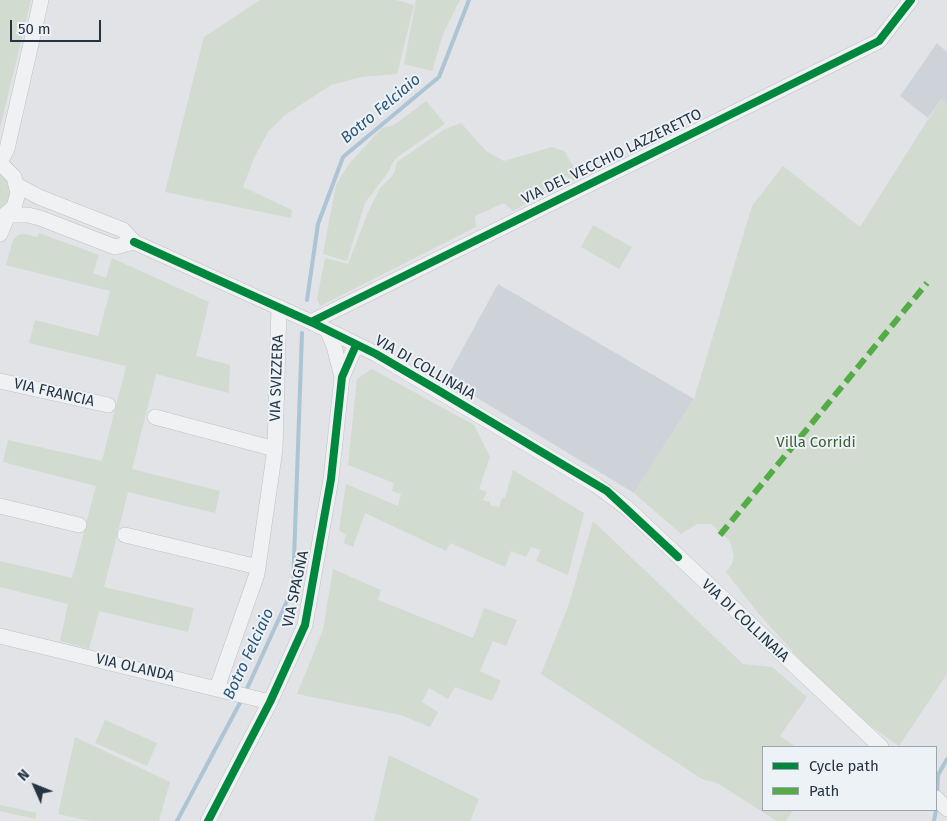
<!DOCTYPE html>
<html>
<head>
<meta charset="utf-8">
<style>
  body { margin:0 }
  #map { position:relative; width:947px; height:821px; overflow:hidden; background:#e1e3e6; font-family:"Fira Sans",sans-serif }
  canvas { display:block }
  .legend { position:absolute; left:762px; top:746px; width:175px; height:65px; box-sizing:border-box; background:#edf2f7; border:1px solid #9da6af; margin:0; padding:6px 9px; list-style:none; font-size:15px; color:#253342 }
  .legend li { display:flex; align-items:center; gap:10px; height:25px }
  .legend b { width:25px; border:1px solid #9da6af }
  .north { position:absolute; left:10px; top:761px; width:50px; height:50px; -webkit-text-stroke:4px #edf2f7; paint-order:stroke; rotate:314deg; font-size:14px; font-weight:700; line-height:20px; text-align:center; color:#253342 }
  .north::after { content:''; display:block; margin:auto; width:18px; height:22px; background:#253342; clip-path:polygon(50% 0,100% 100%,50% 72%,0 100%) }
  .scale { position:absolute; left:10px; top:20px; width:91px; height:22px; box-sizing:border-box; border:2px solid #253342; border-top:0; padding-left:6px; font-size:15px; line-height:18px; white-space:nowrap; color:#253342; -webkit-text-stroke:4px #edf2f7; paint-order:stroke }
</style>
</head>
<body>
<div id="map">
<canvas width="947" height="821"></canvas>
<ul class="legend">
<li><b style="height:6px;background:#00873e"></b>Cycle path</li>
<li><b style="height:6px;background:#53ac46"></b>Path</li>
</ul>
<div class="north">N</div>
<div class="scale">50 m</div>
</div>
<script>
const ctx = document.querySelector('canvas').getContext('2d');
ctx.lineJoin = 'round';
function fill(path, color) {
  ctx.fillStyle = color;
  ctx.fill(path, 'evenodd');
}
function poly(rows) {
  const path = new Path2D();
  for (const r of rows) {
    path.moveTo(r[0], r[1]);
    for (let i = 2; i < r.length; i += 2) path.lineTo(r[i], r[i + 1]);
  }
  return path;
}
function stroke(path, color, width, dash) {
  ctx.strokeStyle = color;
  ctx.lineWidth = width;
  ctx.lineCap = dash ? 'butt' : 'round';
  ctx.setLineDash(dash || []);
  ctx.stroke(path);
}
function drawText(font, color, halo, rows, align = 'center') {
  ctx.font = font + ' "Fira Sans",sans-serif';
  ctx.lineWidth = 4;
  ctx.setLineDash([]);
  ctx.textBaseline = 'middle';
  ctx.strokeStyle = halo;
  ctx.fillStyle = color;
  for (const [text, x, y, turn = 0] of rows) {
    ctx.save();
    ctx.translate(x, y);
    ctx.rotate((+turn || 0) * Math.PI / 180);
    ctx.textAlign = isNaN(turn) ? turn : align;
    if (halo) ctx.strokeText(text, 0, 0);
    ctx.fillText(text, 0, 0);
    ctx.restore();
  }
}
fill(poly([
  [937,43,947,52,947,104,941,99,928,118,900,96],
  [498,284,694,399,634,493,446,379]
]), '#ced3da');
fill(poly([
  [0,0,31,0,0,128],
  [260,0,396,0,414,5,397,74,361,77,331,85,285,115,268,132,254,158,243,187,292,210,291,218,165,192,204,37],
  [416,0,460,0,443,34,432,71,404,64],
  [941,99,947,104,947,674,899,746,861,719,814,675,759,614,726,572,732,564,734,557,730,541,711,524,697,524,681,534,634,493,694,399,752,206,783,166,860,227],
  [426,101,445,124,396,158,392,164,389,171,365,203,347,261,323,254,336,185,348,165,382,128,394,125],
  [461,123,486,151,504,161,552,147,564,151,580,177,574,181,566,176,560,185,513,211,504,203,475,216,476,227,320,306,317,299,325,258,348,264,369,210,380,188,394,174,397,162,445,129],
  [0,172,8,180,10,189,9,199,0,210],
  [593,225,632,247,619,269,581,247],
  [39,233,99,255,93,273,106,278,112,258,209,302,196,356,230,365,229,393,156,374,132,469,220,491,215,513,128,492,104,587,194,608,188,632,99,611,89,649,60,641,68,604,0,587,0,561,72,578,96,486,3,462,8,440,102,461,126,366,29,343,35,320,98,336,110,291,6,265,13,240,18,235,25,234,37,237],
  [372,369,474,425,490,457,479,489,487,492,483,500,490,502,490,505,499,507,502,498,505,498,513,470,584,513,568,575,536,561,541,550,531,547,526,557,511,551,505,567,450,543,446,551,365,513,353,547,344,543,346,535,339,530,346,484,398,506,401,494,392,491,394,483,348,465,357,379],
  [593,521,743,664,772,667,807,697,780,736,796,747,763,747,763,810,793,810,786,821,777,821,717,783,702,779,541,674,569,604],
  [333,569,381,590,378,600,473,638,484,608,517,620,506,646,493,641,480,671,501,681,492,701,455,687,448,699,429,688,422,702,438,712,430,727,401,715,297,694,323,630],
  [105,720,157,743,147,766,95,743],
  [75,737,170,782,159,821,90,821,58,814],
  [389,755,479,799,470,821,374,821],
  [0,805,37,813,35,819,0,811]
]), '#d2dbd0');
stroke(poly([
  [307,300,318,224,343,157,439,77,469,0],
  [245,693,293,588,302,333],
  [937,794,938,775,947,759],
  [177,821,242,699],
  [934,821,936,810]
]), '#acc4d4', 4);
const minor = poly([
  [0,162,7,149,41,0],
  [0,163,14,177,18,193,14,207,1,218],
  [17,185,39,197,123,230,134,242,311,322,376,354,596,485,627,508,881,747],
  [8,215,28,215,40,218,115,247,134,242],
  [0,234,8,215],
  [311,322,879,41,911,0],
  [327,330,334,346,342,377],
  [0,381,108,405],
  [155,417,275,449],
  [0,506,79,525],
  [125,535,258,567],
  [0,636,270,702],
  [217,688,257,574,275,449,279,307],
  [936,798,947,809],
  [208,821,270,702,305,625,331,479,342,377,356,345]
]);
stroke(minor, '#bfc1c4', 16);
stroke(minor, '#f0f1f3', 15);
stroke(poly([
  [720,535,927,283]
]), '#53ac46', 6, [12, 6]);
stroke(poly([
  [134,242,311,322,376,354,436,389,607,491,678,557],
  [311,322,879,41,911,0],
  [208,821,270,702,305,625,331,479,342,377,356,345]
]), '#00873e', 8);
drawText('15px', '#253342', '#edf2f7', [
  ["VIA DEL VECCHIO LAZZERETTO",612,157,-26],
  ["VIA DI COLLINAIA",425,368,30],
  ["VIA SVIZZERA",277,378,-88],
  ["VIA FRANCIA",54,393,13],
  ["VIA SPAGNA",296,589,-78],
  ["VIA DI COLLINAIA",745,621,43],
  ["VIA OLANDA",135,668,13]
]);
drawText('15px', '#3f5f31', '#edf2f7', [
  ["Villa Corridi",816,443]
]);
drawText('italic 16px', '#2b577a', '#edf2f7', [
  ["Botro Felciaio",381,109,-40],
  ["Botro Felciaio",249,654,-65]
]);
</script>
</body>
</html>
